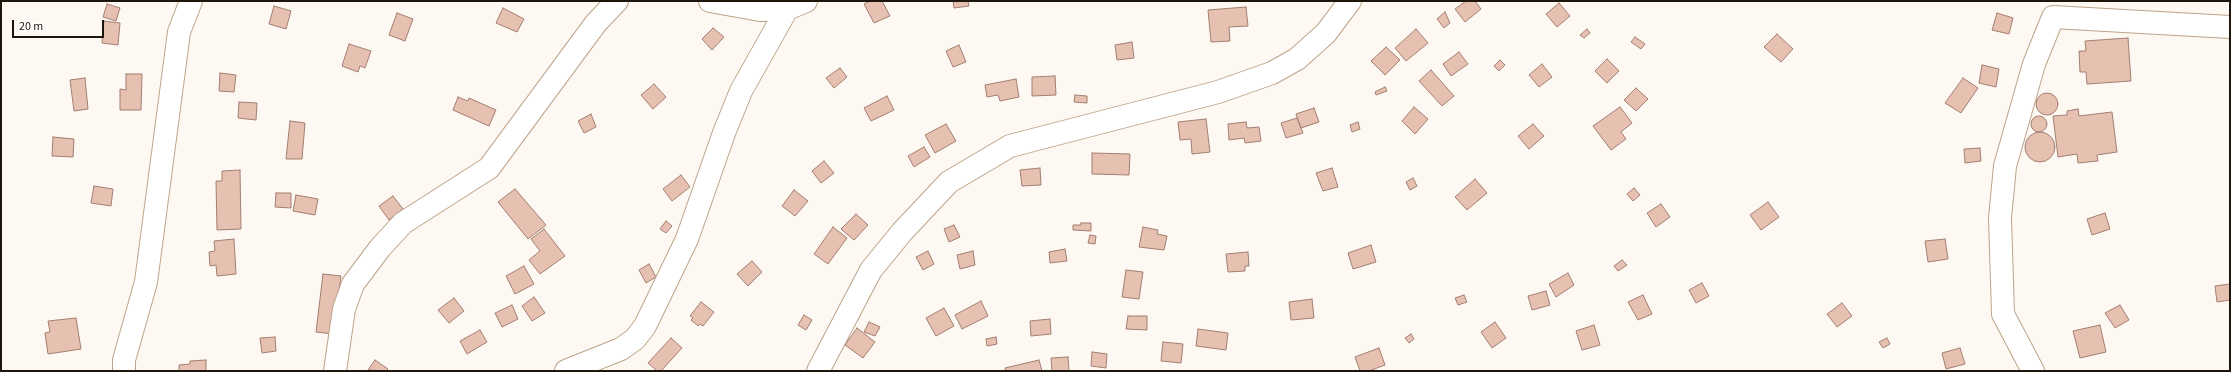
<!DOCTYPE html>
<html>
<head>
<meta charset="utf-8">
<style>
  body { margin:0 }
  #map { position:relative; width:2231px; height:372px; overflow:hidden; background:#fef8f2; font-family:"Source Sans 3",sans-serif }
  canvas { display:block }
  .frame { position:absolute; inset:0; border:2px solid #1e150b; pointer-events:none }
  .scale { position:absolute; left:12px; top:20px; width:92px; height:18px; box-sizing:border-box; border:2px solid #1e150b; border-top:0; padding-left:5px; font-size:12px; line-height:14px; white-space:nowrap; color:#1e150b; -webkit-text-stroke:3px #fff; paint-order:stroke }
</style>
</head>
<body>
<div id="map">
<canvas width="2231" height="372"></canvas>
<div class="frame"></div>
<div class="scale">20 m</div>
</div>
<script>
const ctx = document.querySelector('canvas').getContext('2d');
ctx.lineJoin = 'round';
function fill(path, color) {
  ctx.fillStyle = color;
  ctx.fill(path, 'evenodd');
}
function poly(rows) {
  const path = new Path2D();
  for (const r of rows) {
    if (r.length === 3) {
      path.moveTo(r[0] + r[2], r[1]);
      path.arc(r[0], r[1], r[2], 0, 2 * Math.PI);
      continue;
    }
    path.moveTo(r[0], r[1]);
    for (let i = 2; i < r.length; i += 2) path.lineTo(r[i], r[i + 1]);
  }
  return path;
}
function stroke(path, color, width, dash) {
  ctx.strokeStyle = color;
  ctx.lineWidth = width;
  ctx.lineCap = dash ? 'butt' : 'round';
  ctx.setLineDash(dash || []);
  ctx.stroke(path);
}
const building = poly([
  [870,1,882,1,890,16,874,23,864,4,870,1],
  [953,1,968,1,969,6,954,8,953,1],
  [1466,1,1475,1,1481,9,1465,22,1455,9,1466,1],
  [1559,3,1570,16,1557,27,1546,14,1559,3],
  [107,4,120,8,116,21,103,17,107,4],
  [274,6,291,11,286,29,269,24,274,6],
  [1246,7,1248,26,1229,27,1230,41,1211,42,1208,10,1246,7],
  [503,8,524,19,517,32,496,23,503,8],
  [1445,12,1450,23,1444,28,1437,19,1445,12],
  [397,13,413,19,405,41,389,35,397,13],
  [1997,13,2013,18,2009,34,1992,30,1997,13],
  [104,21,120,23,118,45,102,43,104,21],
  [713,28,724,37,712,50,702,39,713,28],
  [1416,29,1428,43,1406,61,1395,48,1416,29],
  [1587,29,1590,33,1584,38,1580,35,1587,29],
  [1777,34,1793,49,1781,62,1764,47,1777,34],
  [1635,37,1645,44,1641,49,1631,42,1635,37],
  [2128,38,2131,81,2087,84,2086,72,2080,72,2079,51,2086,51,2085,41,2128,38],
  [1132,42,1134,58,1117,60,1115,45,1132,42],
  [349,44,371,51,365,68,360,66,358,72,342,66,349,44],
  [959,45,966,62,953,67,946,51,959,45],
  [1386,47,1400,60,1385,75,1371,61,1386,47],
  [1459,52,1468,64,1451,76,1443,64,1459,52],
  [1607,59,1619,71,1607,83,1595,71,1607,59],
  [1500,60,1505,65,1499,71,1494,66,1500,60],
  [1542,64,1552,77,1539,87,1529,75,1542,64],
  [1982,65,1999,69,1996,87,1979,83,1982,65],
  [840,68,847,77,834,88,826,78,840,68],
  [1431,70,1454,96,1442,106,1419,81,1431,70],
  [220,73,236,75,234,92,219,91,220,73],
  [126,74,142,74,141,110,120,110,120,89,126,90,126,74],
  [1055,76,1056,95,1032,96,1032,77,1055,76],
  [85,78,88,109,74,111,70,80,85,78],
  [1963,78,1978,88,1961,113,1945,103,1963,78],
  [1016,79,1019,97,1000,101,998,95,987,97,985,85,1016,79],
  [654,84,666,97,653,109,641,95,654,84],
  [1385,87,1387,91,1376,95,1375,92,1385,87],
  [1636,88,1648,99,1636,111,1624,100,1636,88],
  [2047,104,11],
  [1075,95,1087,96,1087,103,1074,102,1075,95],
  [887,96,894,110,871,121,864,108,887,96],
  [458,97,468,101,469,98,496,110,489,126,453,110,458,97],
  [239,102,257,103,256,120,238,118,239,102],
  [1414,107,1428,119,1415,134,1402,121,1414,107],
  [1620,107,1632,123,1621,132,1626,139,1611,150,1593,126,1620,107],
  [1314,108,1319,122,1301,128,1296,114,1314,108],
  [2078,109,2079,116,2112,112,2117,152,2097,155,2098,161,2078,163,2077,154,2058,157,2053,116,2067,115,2067,111,2078,109],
  [591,114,596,127,584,133,578,121,591,114],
  [2039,124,8],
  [1297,118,1303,133,1286,138,1281,123,1297,118],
  [1206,119,1210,152,1192,154,1191,139,1180,140,1178,122,1206,119],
  [290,121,305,123,302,159,286,159,290,121],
  [1246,122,1247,128,1259,127,1261,141,1245,143,1244,138,1229,140,1228,124,1246,122],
  [1358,122,1360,129,1352,132,1350,125,1358,122],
  [946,124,956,141,935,153,925,135,946,124],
  [1533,124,1544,136,1529,149,1518,136,1533,124],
  [2040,147,15],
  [53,137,74,139,73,157,52,156,53,137],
  [924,147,930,157,914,167,908,156,924,147],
  [1980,148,1981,161,1965,163,1964,149,1980,148],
  [1092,153,1130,154,1129,175,1092,174,1092,153],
  [824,161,834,173,821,183,812,171,824,161],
  [1040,168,1041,185,1022,186,1020,170,1040,168],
  [1332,168,1338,187,1323,191,1316,173,1332,168],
  [240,170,241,229,217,230,216,181,222,181,222,171,240,170],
  [681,175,690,187,672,201,663,189,681,175],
  [1413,178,1417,186,1410,190,1406,182,1413,178],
  [1475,179,1487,193,1467,210,1455,197,1475,179],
  [94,186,113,189,111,206,91,203,94,186],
  [1634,188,1640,195,1633,201,1627,194,1634,188],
  [515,189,546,225,528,239,498,202,515,189],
  [794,190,808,201,795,216,782,206,794,190],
  [276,193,291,193,291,208,275,207,276,193],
  [296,195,318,199,315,215,293,211,296,195],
  [393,196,403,209,389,220,379,206,393,196],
  [1768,202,1779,217,1761,230,1750,215,1768,202],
  [1661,204,1670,217,1656,227,1647,213,1661,204],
  [2105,213,2110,229,2092,235,2087,219,2105,213],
  [856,214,868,225,854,240,841,229,856,214],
  [666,221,672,226,666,233,660,229,666,221],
  [1081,223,1091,223,1091,231,1073,230,1073,225,1081,225,1081,223],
  [954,225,960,237,949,242,944,229,954,225],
  [833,227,847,238,828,264,814,254,833,227],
  [1143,227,1158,230,1157,234,1167,236,1164,250,1139,247,1143,227],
  [544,229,565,256,540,274,529,260,540,251,531,239,544,229],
  [1090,235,1096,236,1095,244,1088,243,1090,235],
  [234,239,236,274,217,276,216,265,210,266,209,252,215,251,214,241,234,239],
  [1945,239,1948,259,1928,262,1925,241,1945,239],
  [1371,245,1376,262,1353,269,1348,253,1371,245],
  [1065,249,1067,261,1050,263,1049,252,1065,249],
  [928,251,934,264,923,270,916,257,928,251],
  [973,251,975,265,960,269,957,255,973,251],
  [1248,252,1249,266,1245,266,1245,271,1228,272,1226,254,1248,252],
  [1622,260,1627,265,1618,271,1614,266,1622,260],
  [752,261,762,272,748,286,737,274,752,261],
  [649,264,656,277,646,283,639,270,649,264],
  [524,266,534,284,515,294,506,276,524,266],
  [1126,270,1143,272,1139,299,1122,297,1126,270],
  [1568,273,1574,285,1556,297,1549,284,1568,273],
  [323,274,341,276,333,334,316,332,323,274],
  [1702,283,1709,296,1696,303,1689,290,1702,283],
  [2230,284,2230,300,2217,302,2215,286,2230,284],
  [1546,291,1550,305,1532,310,1528,296,1546,291],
  [1464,295,1467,302,1458,305,1455,298,1464,295],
  [1643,295,1652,314,1638,320,1628,302,1643,295],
  [534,297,545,313,532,321,522,306,534,297],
  [454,298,464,311,449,323,438,310,454,298],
  [1312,299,1314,318,1291,320,1289,302,1312,299],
  [981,301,988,316,962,329,955,315,981,301],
  [701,302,714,312,703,326,700,324,698,326,691,320,693,318,690,316,701,302],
  [1842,303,1852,316,1837,327,1827,314,1842,303],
  [512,305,518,319,502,327,495,313,512,305],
  [2120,305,2129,320,2115,328,2105,313,2120,305],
  [944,308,954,326,936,336,926,318,944,308],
  [804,315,812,320,806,330,798,325,804,315],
  [1128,316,1147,316,1147,330,1126,329,1128,316],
  [76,318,81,349,48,354,45,333,50,332,48,321,76,318],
  [1050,319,1051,334,1031,336,1030,321,1050,319],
  [869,322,880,327,875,336,864,332,869,322],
  [1495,322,1506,338,1492,348,1481,332,1495,322],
  [1594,325,1600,345,1582,350,1576,331,1594,325],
  [2100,325,2106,352,2080,358,2073,331,2100,325],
  [857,328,875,342,863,358,845,345,857,328],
  [1198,329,1228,333,1226,350,1196,346,1198,329],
  [480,330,487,342,467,354,460,341,480,330],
  [1411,334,1414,339,1409,343,1405,338,1411,334],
  [275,337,276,351,262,353,260,338,275,337],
  [996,337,997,344,987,346,986,339,996,337],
  [671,338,682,348,661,371,657,371,648,363,671,338],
  [1887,338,1890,344,1883,348,1879,342,1887,338],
  [1163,342,1183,344,1181,363,1161,361,1163,342],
  [1379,348,1385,365,1369,371,1360,371,1355,357,1379,348],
  [1960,348,1965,364,1946,369,1942,353,1960,348],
  [1092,352,1107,354,1106,368,1091,366,1092,352],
  [1068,357,1069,371,1052,371,1051,358,1068,357],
  [206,360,206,371,179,371,179,365,190,364,190,361,206,360],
  [375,360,388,369,386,371,368,370,375,360],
  [1039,360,1042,371,1006,371,1005,368,1039,360]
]);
fill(building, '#e6c0b1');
stroke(building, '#a27f71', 1);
const minor = poly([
  [710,1,760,10,787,9,788,1],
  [124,371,124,360,146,282,179,32,191,1],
  [335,371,344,309,353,284,380,248,403,223,489,168,596,23,617,1],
  [566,371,621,349,635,339,645,326,687,239,724,133,741,91,787,9,806,1],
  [818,371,871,270,902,232,949,182,1010,146,1218,92,1272,73,1297,59,1326,33,1350,1],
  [2033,371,2003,314,2000,218,2005,166,2034,64,2053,17,2230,27]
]);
stroke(minor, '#bda489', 24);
stroke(minor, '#fff', 22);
</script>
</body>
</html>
